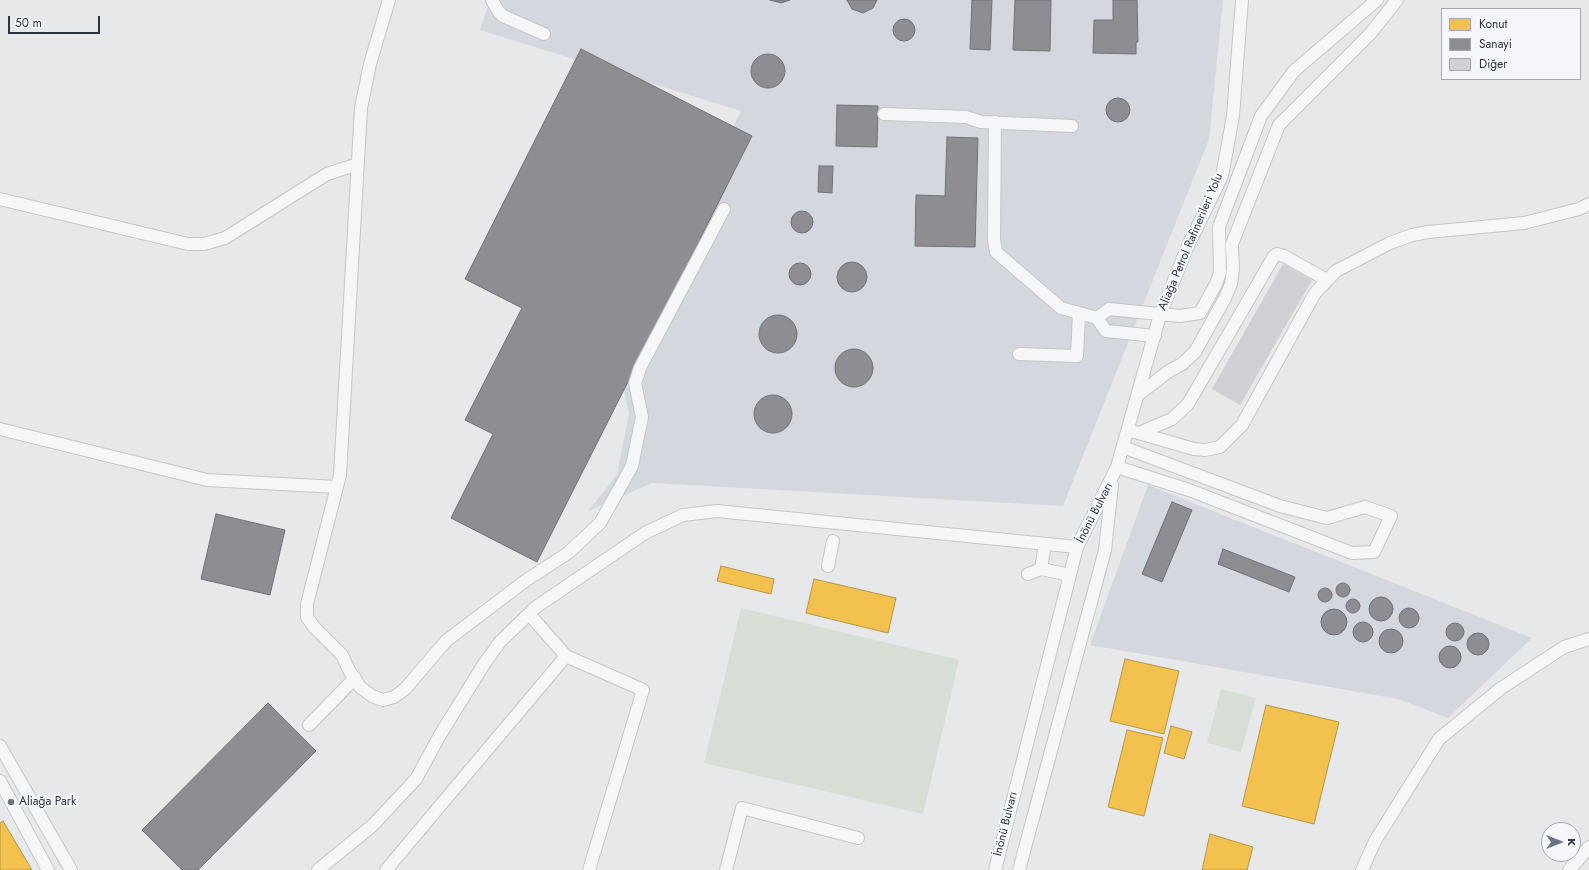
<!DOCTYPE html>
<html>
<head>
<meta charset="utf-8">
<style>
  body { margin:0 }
  #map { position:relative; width:1589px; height:870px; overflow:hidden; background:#e6e8ea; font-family:Jost,sans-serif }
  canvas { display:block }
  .legend { position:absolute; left:1441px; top:8px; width:140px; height:72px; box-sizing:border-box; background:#f4f6f9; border:1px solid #a4a8b1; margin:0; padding:5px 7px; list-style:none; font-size:12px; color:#2b3445 }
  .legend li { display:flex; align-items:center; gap:8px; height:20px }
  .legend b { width:20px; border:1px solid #a4a8b1 }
  .north { position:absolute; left:1541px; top:822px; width:40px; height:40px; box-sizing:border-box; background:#f4f6f9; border:1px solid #a4a8b1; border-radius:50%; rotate:90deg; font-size:11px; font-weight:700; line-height:16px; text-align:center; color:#2b3445 }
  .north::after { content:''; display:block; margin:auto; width:14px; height:18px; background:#6c737f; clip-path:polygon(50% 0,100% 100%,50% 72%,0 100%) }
  .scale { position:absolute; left:8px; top:16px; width:92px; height:18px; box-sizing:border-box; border:2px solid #2b3445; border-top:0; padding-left:5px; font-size:12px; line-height:14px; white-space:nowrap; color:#2b3445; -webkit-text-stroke:3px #f4f6f9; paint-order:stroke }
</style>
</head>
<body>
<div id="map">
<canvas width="1589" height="870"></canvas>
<ul class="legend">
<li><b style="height:11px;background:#f2c14e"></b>Konut</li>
<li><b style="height:11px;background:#8d8d92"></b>Sanayi</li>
<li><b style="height:11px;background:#ced0d3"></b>Diğer</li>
</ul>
<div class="north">K</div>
<div class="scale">50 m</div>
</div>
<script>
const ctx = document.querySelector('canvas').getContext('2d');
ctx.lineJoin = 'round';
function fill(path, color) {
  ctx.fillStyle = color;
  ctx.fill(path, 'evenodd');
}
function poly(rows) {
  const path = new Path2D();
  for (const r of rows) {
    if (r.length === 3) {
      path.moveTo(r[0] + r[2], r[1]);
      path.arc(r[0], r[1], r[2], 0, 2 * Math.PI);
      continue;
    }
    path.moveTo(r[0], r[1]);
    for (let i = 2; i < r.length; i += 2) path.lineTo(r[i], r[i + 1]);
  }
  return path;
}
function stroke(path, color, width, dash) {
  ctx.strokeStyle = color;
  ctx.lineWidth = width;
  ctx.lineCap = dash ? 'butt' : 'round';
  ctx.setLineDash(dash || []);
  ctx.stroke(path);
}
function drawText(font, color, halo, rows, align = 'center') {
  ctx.font = font + ' Jost,sans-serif';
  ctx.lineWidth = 4;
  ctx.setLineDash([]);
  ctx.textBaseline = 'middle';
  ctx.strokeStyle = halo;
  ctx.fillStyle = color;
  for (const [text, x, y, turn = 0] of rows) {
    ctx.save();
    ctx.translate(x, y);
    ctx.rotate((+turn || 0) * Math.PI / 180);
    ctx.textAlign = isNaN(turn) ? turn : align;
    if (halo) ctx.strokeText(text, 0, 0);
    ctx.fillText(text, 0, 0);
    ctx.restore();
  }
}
fill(poly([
  [490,0,1223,0,1209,139,1063,506,652,483,588,511,617,475,629,413,617,361,741,111,480,30],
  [1148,485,1532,638,1448,718,1398,699,1090,645]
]), '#d4d7dd');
fill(poly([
  [741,608,959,660,923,814,704,763],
  [1221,689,1256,698,1241,752,1207,743]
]), '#d6ded6');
const homes = poly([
  [721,566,774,579,771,594,717,581,721,566],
  [814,579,896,598,888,633,806,613,814,579],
  [1125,659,1179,671,1164,734,1110,721,1125,659],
  [1266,705,1339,722,1314,824,1242,806,1266,705],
  [1171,726,1192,732,1184,759,1164,753,1171,726],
  [1127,730,1163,738,1144,816,1108,807,1127,730],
  [3,821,32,870,0,870,0,823,3,821],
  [1210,834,1253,847,1247,870,1202,870,1210,834]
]);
fill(homes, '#f2c14e');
stroke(homes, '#b6974b', 1);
const industry = poly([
  [770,0,790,0,781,3,770,0],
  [847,0,877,0,873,8,863,13,852,9,847,0],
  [972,0,992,0,990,50,970,49,972,0],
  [1015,0,1051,0,1050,51,1013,50,1015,0],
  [1113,0,1137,0,1138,42,1136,42,1136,54,1093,53,1094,20,1113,20,1113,0],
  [904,30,11],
  [581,49,752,136,537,562,451,518,493,434,465,420,522,308,465,279,581,49],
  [768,71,17],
  [1118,110,12],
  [837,105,878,106,877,147,836,146,837,105],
  [947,137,978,138,975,247,915,246,916,195,945,196,947,137],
  [819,166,833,166,832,193,818,192,819,166],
  [802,222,11],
  [852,277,15],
  [800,274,11],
  [778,334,19],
  [854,368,19],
  [773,414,19],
  [1172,502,1192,510,1162,582,1142,574,1172,502],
  [216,514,285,530,270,595,201,579,216,514],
  [1223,549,1295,577,1289,592,1218,564,1223,549],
  [1343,590,7],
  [1325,595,7],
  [1381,609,12],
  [1353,606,7],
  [1409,618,10],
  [1334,622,13],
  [1363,632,10],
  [1455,632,9],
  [1391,641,12],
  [1478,644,11],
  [1450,657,11],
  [268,703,316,751,198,870,182,870,142,830,268,703]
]);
fill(industry, '#8d8d92');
stroke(industry, '#70727b', 1);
fill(poly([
  [1283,264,1312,280,1240,405,1212,389]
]), '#ced0d3');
const minor = poly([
  [389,0,370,64,361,108,340,475,307,604,307,617,314,627,342,655,349,670,360,687,372,696,383,700,394,697,405,689,446,641,525,581,568,553,600,523,632,466,642,417,635,383,640,368,724,209],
  [492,0,498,11,503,16,544,34],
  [884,114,966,117,981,122,1072,126],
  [995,122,994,239,996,252,1061,308,1097,318,1106,331,1155,336],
  [0,199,188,244,204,244,225,238,327,174,358,164],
  [1097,318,1109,309,1180,316,1200,313,1216,284,1220,273,1219,227,1261,116,1294,71,1377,0],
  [1019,354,1077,356,1079,313],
  [1138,395,1169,371,1182,364,1195,352,1225,298,1231,284,1233,269,1232,244,1279,125,1370,34,1397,0],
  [0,429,207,480,337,487],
  [1128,430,1194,449,1205,450,1220,447,1242,425,1315,293,1336,271,1390,243,1412,235,1428,232,1524,223,1579,209,1589,204],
  [1139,433,1172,419,1188,404,1274,256,1277,254,1284,256,1327,280],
  [1117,467,1189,490,1352,553,1374,552,1391,516,1365,507,1327,518,1280,506,1123,447],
  [828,566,833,541],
  [1041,569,1045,544],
  [1028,574,1041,569,1070,575],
  [529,614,566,656,643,690,589,870],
  [309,725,355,678],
  [0,746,71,870],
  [0,781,48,870],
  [318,870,372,826,416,779,440,735,484,664,500,642,536,607,645,533,683,515,717,511,1077,547],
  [386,870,566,656],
  [726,870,742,808,858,838],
  [995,870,1077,547,1117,467,1160,315,1187,248,1222,176,1233,116,1242,0],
  [1019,870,1105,550,1112,485],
  [1362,870,1375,841,1439,739,1500,689,1564,647,1589,639],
  [1569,870,1589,847]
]);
stroke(minor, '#c4c6c8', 14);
stroke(minor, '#f5f6f7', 12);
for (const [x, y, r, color] of [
  [11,802,4,"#6c737f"]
]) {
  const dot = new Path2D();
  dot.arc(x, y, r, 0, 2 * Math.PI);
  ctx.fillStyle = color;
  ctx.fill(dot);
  stroke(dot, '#f4f6f9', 1.5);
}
drawText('12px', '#2b3445', '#f4f6f9', [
  ["Aliağa Petrol Rafinerileri Yolu",1191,242,-67],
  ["İnönü Bulvarı",1095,513,-63],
  ["İnönü Bulvarı",1006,824,-76]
]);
drawText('12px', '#2b3445', '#f4f6f9', [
  ["Aliağa Park",19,802]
], 'left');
</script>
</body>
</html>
